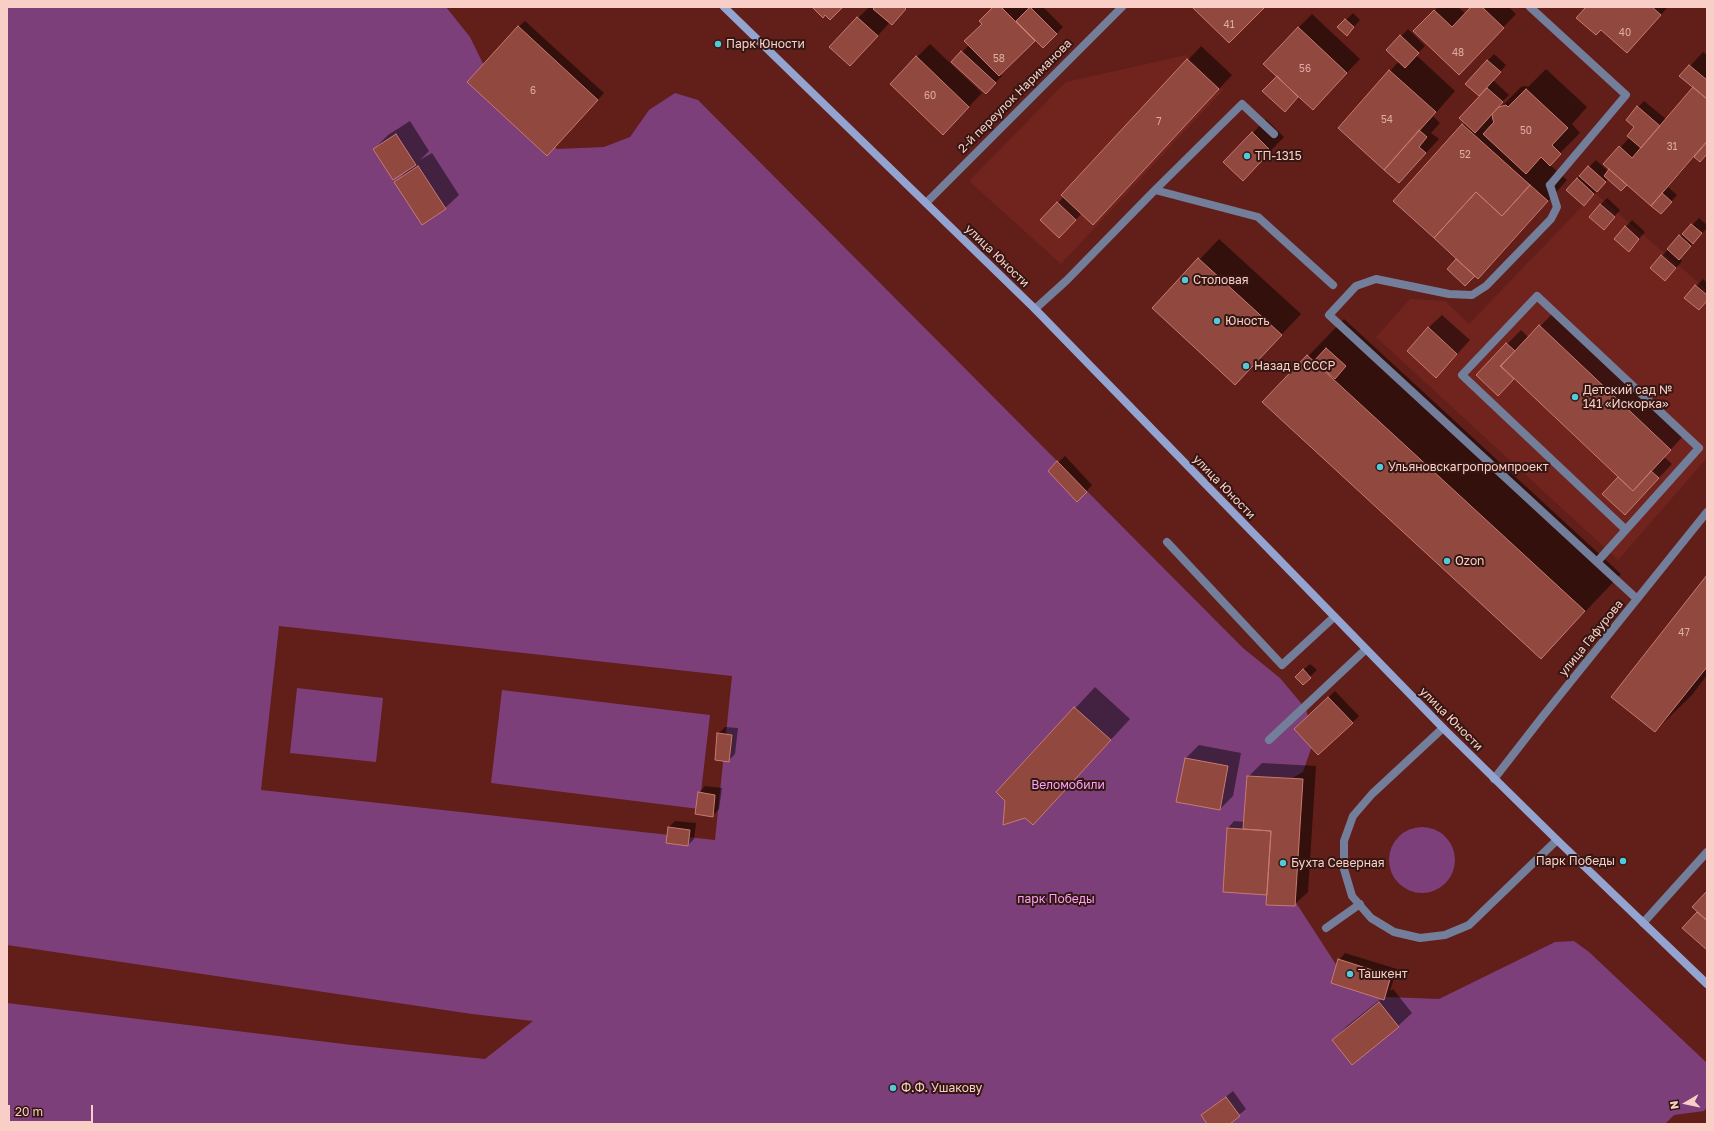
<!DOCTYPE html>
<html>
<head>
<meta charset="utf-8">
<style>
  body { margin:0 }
  #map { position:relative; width:1714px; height:1131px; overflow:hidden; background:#621e19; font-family:"Golos Text",sans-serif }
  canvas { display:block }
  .frame { position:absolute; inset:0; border:8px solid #f9cec7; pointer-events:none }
  .north { position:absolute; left:1666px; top:1083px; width:40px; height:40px; -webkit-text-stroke:3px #341612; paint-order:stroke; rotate:261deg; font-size:11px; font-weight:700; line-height:16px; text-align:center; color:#f9cec7 }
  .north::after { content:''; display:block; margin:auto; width:14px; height:18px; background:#f9cec7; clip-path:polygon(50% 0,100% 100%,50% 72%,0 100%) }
  .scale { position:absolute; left:8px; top:1105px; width:85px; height:18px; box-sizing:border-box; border:2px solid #f9cec7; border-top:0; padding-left:5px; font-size:12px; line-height:14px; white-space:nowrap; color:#f9cec7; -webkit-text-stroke:3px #341612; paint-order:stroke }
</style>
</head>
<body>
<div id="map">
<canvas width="1714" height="1131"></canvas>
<div class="frame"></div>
<div class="north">N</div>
<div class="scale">20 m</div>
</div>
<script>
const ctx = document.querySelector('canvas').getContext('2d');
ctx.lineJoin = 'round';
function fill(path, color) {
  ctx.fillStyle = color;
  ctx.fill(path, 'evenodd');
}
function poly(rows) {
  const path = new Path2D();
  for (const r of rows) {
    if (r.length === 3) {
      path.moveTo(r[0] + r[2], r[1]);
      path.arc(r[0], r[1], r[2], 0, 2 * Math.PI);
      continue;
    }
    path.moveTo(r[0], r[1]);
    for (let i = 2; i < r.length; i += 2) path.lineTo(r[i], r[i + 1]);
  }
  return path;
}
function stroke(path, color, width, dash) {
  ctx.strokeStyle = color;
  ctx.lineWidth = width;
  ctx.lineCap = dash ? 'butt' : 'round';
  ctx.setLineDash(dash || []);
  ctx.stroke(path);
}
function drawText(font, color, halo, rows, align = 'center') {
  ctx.font = font + ' "Golos Text",sans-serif';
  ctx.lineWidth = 4;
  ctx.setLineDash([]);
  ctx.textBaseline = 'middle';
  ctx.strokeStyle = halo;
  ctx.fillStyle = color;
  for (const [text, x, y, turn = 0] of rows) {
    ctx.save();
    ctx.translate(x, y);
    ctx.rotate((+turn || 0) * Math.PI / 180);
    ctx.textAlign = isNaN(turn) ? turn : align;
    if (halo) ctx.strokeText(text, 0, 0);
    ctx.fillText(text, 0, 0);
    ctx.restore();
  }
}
fill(poly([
  [1186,55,1223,90,1061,264,969,181,1066,82],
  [1595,193,1707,290,1707,458,1618,560,1376,337,1410,299,1445,301,1469,324]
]), '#71241e');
fill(poly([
  [7,7,446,7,470,37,493,84,526,121,557,149,604,147,630,137,649,110,675,93,698,100,1243,648,1280,678,1306,709,1314,740,1303,772,1286,782,1280,878,1346,980,1387,997,1439,999,1555,942,1574,941,1589,952,1707,1063,1707,1107,1704,1111,1674,1115,1665,1124,7,1124,7,1003,352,1045,485,1059,533,1021,472,1014,7,945],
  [279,626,732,676,715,840,261,790],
  [297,688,383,698,376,762,290,753],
  [502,690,710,715,699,809,491,783],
  [1422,860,33]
]), '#7c3f7a');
fill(poly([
  [869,7,908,7,898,17,890,22,863,52,858,18],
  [994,7,1028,7,1030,9,1032,7,1043,7,1063,27,1043,47,1035,39,1000,74,1002,76,986,92,953,62,969,45],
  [1438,7,1458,7,1466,14,1473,7,1509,7,1516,14,1472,60,1414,31],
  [1587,7,1668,7,1627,52,1601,28],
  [1353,13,1360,20,1353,28,1339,27],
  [1312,14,1360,59,1326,95,1299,96,1291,104,1278,76,1298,28],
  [525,21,604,93,554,148,518,27],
  [1408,29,1425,46,1416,55,1455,91,1433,116,1440,123,1431,133,1439,139,1399,182,1339,128,1399,61,1388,50],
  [930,44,982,93,956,120,917,57],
  [1201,46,1232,75,1106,210,1082,213,1073,223,1058,203],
  [1703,52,1707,55,1707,153,1695,156,1668,187,1677,195,1667,206,1628,184,1608,179,1590,198,1577,179,1596,160,1609,172,1611,169,1605,164,1630,137,1635,126,1638,107,1644,101,1666,119,1694,87,1681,76],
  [1494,54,1506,65,1493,80,1509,95,1496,108,1498,110,1521,87,1526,86,1528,87,1546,69,1587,107,1572,124,1580,133,1549,164,1567,180,1498,257,1475,275,1448,269,1458,259,1394,201,1466,122,1480,97,1466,84],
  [1266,119,1284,137,1256,166,1253,133],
  [410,121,429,151,420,160,432,153,459,195,445,208,395,182,406,172,374,149,388,135],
  [1607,198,1620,210,1610,222,1600,205],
  [1699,218,1707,225,1707,228,1679,258,1682,261,1672,273,1662,256],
  [1632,220,1645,232,1635,244,1615,239],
  [1219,239,1301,314,1235,384,1154,308],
  [1703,279,1707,283,1707,301,1686,297],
  [1554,312,1684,435,1664,457,1672,464,1638,500,1604,494,1619,477,1514,378,1498,395,1477,375,1521,330,1529,338],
  [1442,315,1470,340,1449,363,1428,328],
  [1344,319,1621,574,1541,658,1264,402],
  [1065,456,1092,485,1077,501,1049,471],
  [1707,577,1707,675,1692,695,1655,731],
  [1310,664,1317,670,1303,683,1303,670],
  [1095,687,1130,719,1033,824,998,792],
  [1335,691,1359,716,1352,723,1302,723],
  [725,727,738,728,735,754,728,761,718,734],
  [1199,745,1241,753,1233,796,1220,809,1185,759],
  [1262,763,1316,766,1308,892,1294,905,1268,894,1224,891,1228,828,1234,821,1245,822,1248,777],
  [705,786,722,788,719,809,712,816,699,793],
  [675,821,696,823,694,839,688,845,669,827],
  [1345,953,1397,969,1390,991,1393,989,1412,1013,1398,1026,1333,1040,1347,1026,1382,998,1339,960],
  [1233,1091,1246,1109,1228,1124,1208,1124,1202,1116]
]), '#0007');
const building = poly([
  [812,7,843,7,830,20,825,15,823,18,812,7],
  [875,7,904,7,906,9,892,25,873,9,875,7],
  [993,7,1001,7,1035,41,999,76,964,41,982,24,979,21,993,7],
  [1030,7,1057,34,1043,48,1016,21,1030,7],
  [1192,7,1265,7,1229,43,1192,7],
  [1471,7,1482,7,1504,28,1459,75,1413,31,1434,10,1452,27,1471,7],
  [1586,7,1652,7,1661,15,1627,53,1601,30,1596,35,1576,18,1586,7],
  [857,17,878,36,850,66,829,47,857,17],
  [1345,19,1354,27,1347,36,1337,27,1345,19],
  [518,26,598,100,547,156,467,82,518,26],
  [1298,27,1347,73,1313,110,1263,64,1298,27],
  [1400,35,1419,53,1405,68,1386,50,1400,35],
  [961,51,996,83,986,94,951,62,961,51],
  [916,56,969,107,943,135,890,84,916,56],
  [1187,59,1219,89,1093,225,1061,195,1187,59],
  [1487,60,1501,72,1479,96,1465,84,1487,60],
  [1689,65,1707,80,1707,99,1679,76,1689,65],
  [1389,70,1436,112,1384,170,1338,128,1389,70],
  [1277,76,1298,97,1285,112,1262,91,1277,76],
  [1693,87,1707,99,1707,141,1651,206,1603,164,1619,146,1632,158,1693,87],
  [1487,88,1503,102,1475,133,1459,118,1487,88],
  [1526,89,1568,128,1552,145,1561,154,1550,166,1541,157,1526,174,1483,134,1494,122,1493,120,1492,114,1499,107,1506,105,1508,107,1526,89],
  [1637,106,1660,126,1641,148,1627,136,1634,127,1626,120,1637,106],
  [1462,124,1530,185,1502,216,1476,192,1434,238,1393,201,1462,124],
  [1419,130,1427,137,1419,147,1426,153,1399,183,1384,170,1419,130],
  [1252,132,1271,151,1243,181,1223,162,1252,132],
  [396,134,416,165,393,180,373,149,396,134],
  [1707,142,1707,154,1700,162,1694,157,1707,142],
  [418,166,446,209,422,225,394,182,418,166],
  [1588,166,1606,182,1597,192,1579,176,1588,166],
  [1609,169,1627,185,1621,191,1604,176,1609,169],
  [1577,178,1594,194,1584,206,1566,190,1577,178],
  [1530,185,1548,201,1478,279,1434,238,1476,192,1502,216,1530,185],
  [1662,193,1672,202,1661,214,1651,206,1662,193],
  [1057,202,1076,220,1059,238,1040,220,1057,202],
  [1600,204,1615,217,1604,230,1589,217,1600,204],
  [1691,224,1702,233,1693,244,1682,234,1691,224],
  [1625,226,1639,239,1629,252,1614,239,1625,226],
  [1679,235,1691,246,1679,260,1667,249,1679,235],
  [1661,255,1676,268,1665,281,1650,268,1661,255],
  [1198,258,1282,335,1235,385,1152,308,1198,258],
  [1456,259,1475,276,1465,286,1447,269,1456,259],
  [1695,285,1707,295,1707,301,1699,310,1684,298,1695,285],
  [1539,325,1671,450,1633,491,1501,366,1539,325],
  [1428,327,1457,354,1436,378,1407,351,1428,327],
  [1506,343,1515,351,1500,366,1514,379,1498,396,1476,375,1506,343],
  [1326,348,1346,366,1335,379,1314,361,1326,348],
  [1307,355,1585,611,1541,659,1262,402,1307,355],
  [1057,461,1087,492,1077,502,1048,471,1057,461],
  [1651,471,1659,478,1625,515,1602,494,1618,477,1633,491,1651,471],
  [1707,575,1707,667,1655,732,1611,697,1707,575],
  [1303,669,1311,678,1303,685,1295,677,1303,669],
  [1328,697,1353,723,1318,755,1294,729,1328,697],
  [1074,707,1111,740,1033,825,1025,818,1003,825,1005,801,996,792,1074,707],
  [717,733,732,735,729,762,715,760,717,733],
  [1185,758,1228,766,1220,810,1176,802,1185,758],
  [1247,776,1303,779,1295,906,1266,905,1271,831,1243,829,1247,776],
  [698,792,715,795,713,817,695,814,698,792],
  [668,827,690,830,688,846,666,843,668,827],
  [1227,828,1271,831,1267,895,1223,892,1227,828],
  [1707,891,1707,920,1692,907,1707,891],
  [1697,912,1707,921,1707,950,1682,928,1697,912],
  [1338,959,1391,976,1384,1000,1331,983,1338,959],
  [1379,1002,1399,1027,1352,1065,1332,1040,1379,1002],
  [1226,1097,1240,1116,1230,1124,1207,1124,1201,1115,1226,1097]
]);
fill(building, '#90483f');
stroke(building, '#c87a70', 1);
stroke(poly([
  [1550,185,1557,207,1551,219,1486,286,1472,295,1449,294,1376,279,1356,286,1329,315,1637,599],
  [1155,190,1242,104,1274,134],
  [1035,309,1067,280,1155,190,1258,217,1333,285],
  [1167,542,1282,665,1334,617],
  [1597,562,1699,448,1537,296,1462,375,1625,529],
  [1443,728,1372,794,1353,816,1344,841,1344,869,1352,896,1371,918,1394,932,1420,938,1445,935,1469,925,1557,840],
  [1269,740,1365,650],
  [1643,923,1707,852],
  [1326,928,1360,904]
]), '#737e9a', 8);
stroke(poly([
  [1530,7,1626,95,1550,185],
  [926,203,1122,7],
  [1494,779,1543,716,1707,512]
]), '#737e9a', 8);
stroke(poly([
  [724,7,1035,309,1443,728,1557,840,1707,984]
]), '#93a4d0', 8);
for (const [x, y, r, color] of [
  [718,44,4,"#53cadc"],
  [1247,156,4,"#53cadc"],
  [1185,280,4,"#53cadc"],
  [1217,321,4,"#53cadc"],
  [1246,366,4,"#53cadc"],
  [1575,397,4,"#53cadc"],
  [1380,467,4,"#53cadc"],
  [1447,561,4,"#53cadc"],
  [1623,861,4,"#53cadc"],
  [1283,863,4,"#53cadc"],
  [1350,974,4,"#53cadc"],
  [893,1088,4,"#53cadc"]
]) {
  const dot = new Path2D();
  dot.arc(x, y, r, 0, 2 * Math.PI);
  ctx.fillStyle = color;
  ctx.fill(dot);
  stroke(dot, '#341612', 1.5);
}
drawText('10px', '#dfaca5', null, [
  ["41",1229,25],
  ["40",1625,33],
  ["48",1458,53],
  ["58",999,59],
  ["56",1305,69],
  ["6",533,91],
  ["60",930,96],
  ["54",1387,120],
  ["7",1159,122],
  ["50",1526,131],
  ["31",1672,147],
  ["52",1465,155],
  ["47",1684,633]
]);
drawText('12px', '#f9cec7', '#341612', [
  ["Парк Юности",726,44],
  ["ТП-1315",1255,156],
  ["Столовая",1193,280],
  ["Юность",1225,321],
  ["Назад в СССР",1254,366],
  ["Детский сад №",1583,390],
  ["141 «Искорка»",1583,404],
  ["Ульяновскагропромпроект",1388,467],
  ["Ozon",1455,561],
  ["Парк Победы",1615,861,"right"],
  ["Бухта Северная",1291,863],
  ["Ташкент",1358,974],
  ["Ф.Ф. Ушакову",901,1088]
], 'left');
drawText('12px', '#f9cec7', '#341612', [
  ["2-й переулок Нариманова",1015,96,-45],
  ["улица Юности",997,256,44],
  ["улица Юности",1224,487,46],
  ["улица Гафурова",1591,638,-51],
  ["улица Юности",1451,719,45]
]);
drawText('12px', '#fba2f7', '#341612', [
  ["Веломобили",1068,785],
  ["парк Победы",1056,899]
]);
</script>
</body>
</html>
